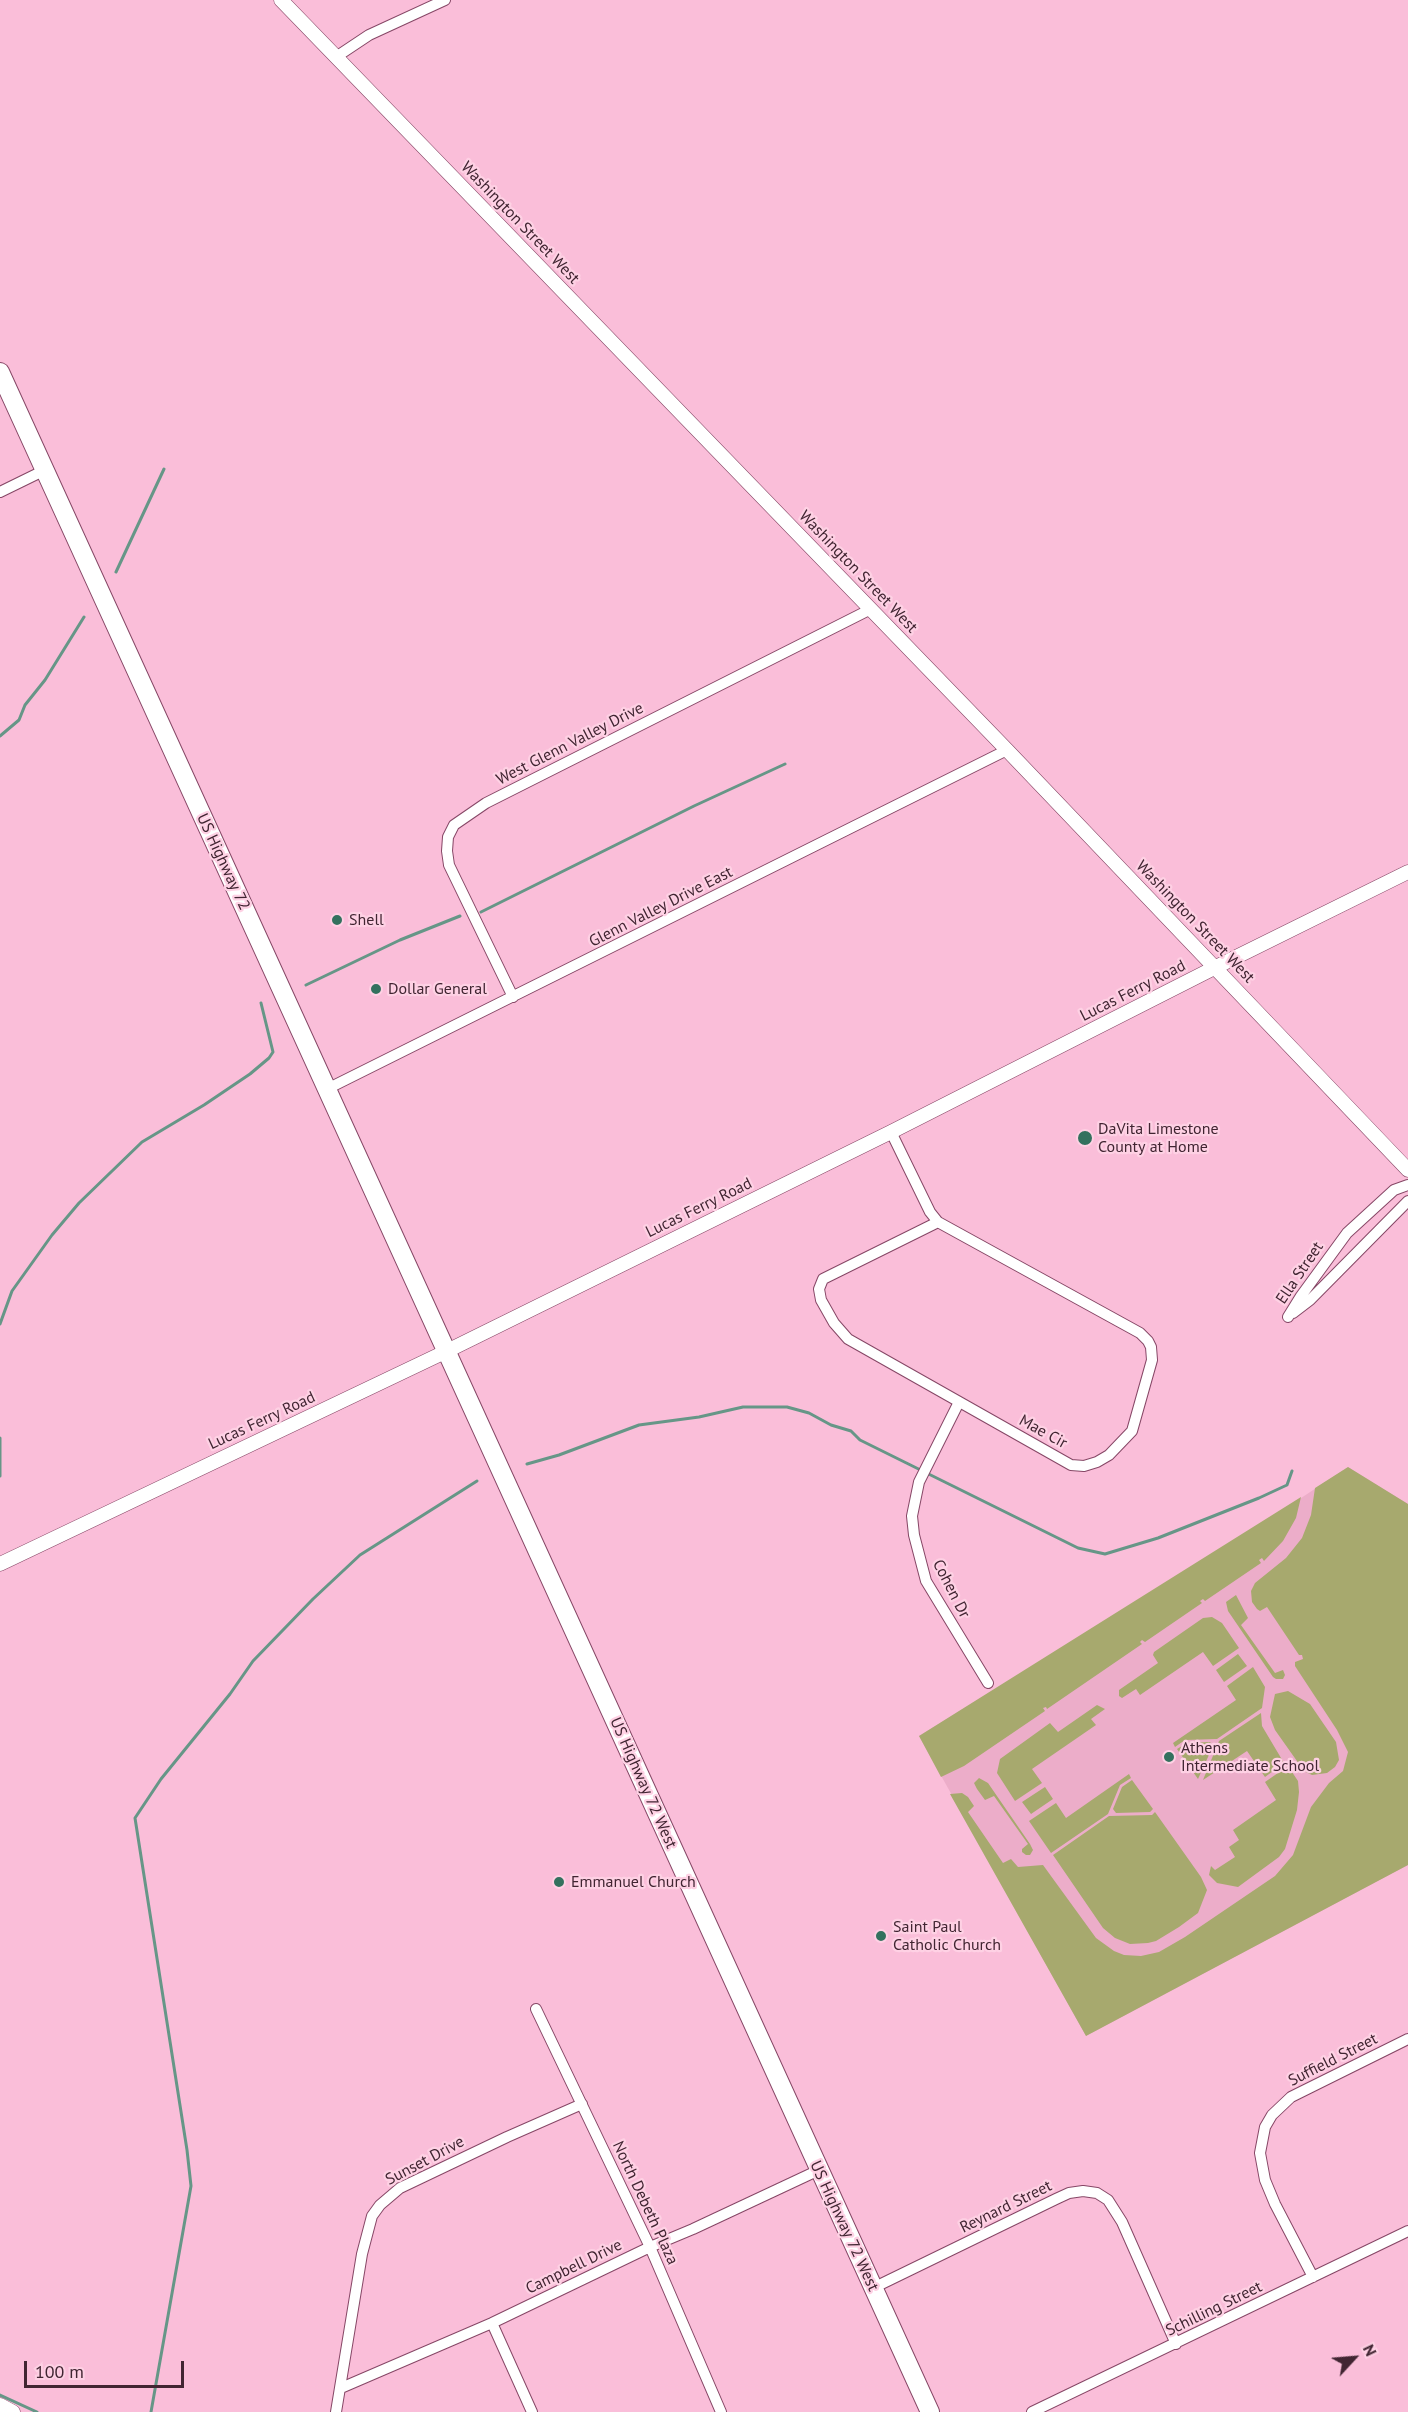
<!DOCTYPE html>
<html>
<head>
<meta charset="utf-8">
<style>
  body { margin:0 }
  #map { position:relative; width:1408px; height:2412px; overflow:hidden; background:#fabed9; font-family:"PT Sans",sans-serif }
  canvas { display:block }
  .north { position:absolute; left:1324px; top:2328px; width:60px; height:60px; -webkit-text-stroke:4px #fed1e4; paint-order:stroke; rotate:64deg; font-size:16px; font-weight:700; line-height:24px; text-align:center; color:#412532 }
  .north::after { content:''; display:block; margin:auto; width:21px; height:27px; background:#412532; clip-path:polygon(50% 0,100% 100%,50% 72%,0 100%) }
  .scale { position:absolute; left:24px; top:2361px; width:160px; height:27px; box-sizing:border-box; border:3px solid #412532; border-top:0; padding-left:8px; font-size:18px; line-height:21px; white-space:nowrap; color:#412532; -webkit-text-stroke:4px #fed1e4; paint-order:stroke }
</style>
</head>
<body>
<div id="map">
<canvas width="1408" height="2412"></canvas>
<div class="north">N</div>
<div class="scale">100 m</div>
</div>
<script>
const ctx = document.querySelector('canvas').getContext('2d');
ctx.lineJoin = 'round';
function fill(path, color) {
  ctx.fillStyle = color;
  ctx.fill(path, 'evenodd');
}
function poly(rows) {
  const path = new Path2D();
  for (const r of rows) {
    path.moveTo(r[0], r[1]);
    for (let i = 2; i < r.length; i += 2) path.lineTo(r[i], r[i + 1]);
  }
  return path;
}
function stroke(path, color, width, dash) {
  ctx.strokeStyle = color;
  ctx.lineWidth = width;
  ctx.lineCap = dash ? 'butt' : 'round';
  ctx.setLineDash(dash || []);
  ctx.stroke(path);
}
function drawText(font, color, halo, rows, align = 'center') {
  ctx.font = font + ' "PT Sans",sans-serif';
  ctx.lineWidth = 4.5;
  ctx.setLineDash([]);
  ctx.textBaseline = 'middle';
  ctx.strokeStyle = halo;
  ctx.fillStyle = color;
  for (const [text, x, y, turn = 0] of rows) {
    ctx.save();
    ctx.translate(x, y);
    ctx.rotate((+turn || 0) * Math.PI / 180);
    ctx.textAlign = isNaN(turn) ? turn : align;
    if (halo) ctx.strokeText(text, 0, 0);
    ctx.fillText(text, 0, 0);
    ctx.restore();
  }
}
fill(poly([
  [1348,1467,1408,1504,1408,1865,1086,2036,919,1736,1242,1537]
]), '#ecadc9');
fill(poly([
  [1348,1467,1408,1504,1408,1865,1086,2036,950,1794,962,1793,968,1797,974,1806,968,1812,1003,1863,1011,1859,1018,1867,1043,1865,1096,1938,1114,1951,1124,1955,1141,1956,1159,1952,1185,1937,1275,1876,1293,1855,1311,1807,1329,1783,1343,1771,1348,1752,1337,1730,1295,1666,1295,1662,1303,1659,1302,1655,1299,1655,1267,1607,1260,1611,1257,1609,1252,1602,1251,1591,1255,1583,1286,1558,1302,1538,1311,1515,1315,1488],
  [1301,1497,1296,1518,1283,1541,1264,1561,1262,1558,1259,1560,1261,1563,1205,1601,1203,1599,1200,1601,1202,1603,1145,1642,1142,1640,1140,1642,1142,1644,1047,1709,1046,1707,1043,1708,1045,1711,964,1766,941,1777,919,1736],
  [1236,1595,1248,1618,1241,1625,1275,1673,1283,1670,1285,1675,1283,1679,1276,1679,1273,1677,1228,1611,1226,1602],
  [1212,1617,1222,1623,1239,1648,1213,1666,1203,1652,1140,1695,1136,1689,1122,1698,1119,1696,1119,1690,1158,1663,1153,1655,1154,1652,1203,1618],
  [1238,1654,1247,1666,1224,1682,1216,1670],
  [1253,1667,1265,1687,1262,1708,1217,1739,1185,1740,1175,1747,1173,1743,1236,1700,1227,1686],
  [1288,1691,1310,1704,1336,1742,1339,1760,1335,1767,1327,1773,1312,1775,1304,1771,1275,1730,1270,1717,1275,1694],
  [1097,1705,1105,1709,1091,1719,1096,1725,1032,1769,1042,1783,1015,1801,997,1773,1000,1759,1050,1723,1058,1732],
  [1261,1713,1262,1726,1284,1763,1265,1777,1247,1751,1203,1780,1219,1741],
  [1210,1742,1213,1746,1198,1779,1177,1749,1187,1743],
  [1288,1766,1298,1781,1299,1792,1297,1810,1285,1849,1279,1857,1238,1887,1217,1883,1209,1875,1211,1866,1215,1870,1235,1857,1229,1847,1239,1840,1233,1830,1276,1800,1265,1782],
  [1129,1774,1131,1778,1120,1785,1108,1814,1051,1853,1029,1821,1056,1803,1066,1818],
  [979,1778,988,1783,1030,1844,1033,1850,1030,1855,1026,1855,1022,1852,1022,1849,1028,1844,994,1796,985,1800,977,1789,974,1783],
  [1132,1780,1153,1809,1150,1812,1116,1813,1113,1809,1122,1787],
  [1045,1787,1053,1799,1031,1814,1022,1802],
  [1155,1812,1201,1877,1207,1890,1198,1913,1179,1927,1156,1941,1148,1943,1130,1944,1115,1938,1103,1928,1053,1855,1109,1816,1152,1815]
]), '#a7a96e');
stroke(poly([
  [116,572,164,469],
  [0,736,19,720,25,705,45,680,84,617],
  [481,912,694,806,785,764],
  [306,985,400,940,460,916],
  [0,1324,12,1291,52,1235,79,1203,142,1142,204,1105,250,1074,269,1058,273,1052,261,1003],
  [0,1438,0,1476],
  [527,1464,559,1455,639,1425,699,1417,743,1407,787,1407,809,1413,831,1425,851,1431,860,1440,1078,1548,1105,1554,1158,1538,1259,1498,1287,1485,1292,1471],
  [0,2395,37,2412],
  [151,2412,191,2186,187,2150,135,1818,161,1779,230,1694,253,1661,313,1599,360,1555,477,1481]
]), '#669687', 3);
const street = poly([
  [336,57,369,35,445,0],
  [0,492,45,470],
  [513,997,449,865,447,851,448,837,454,825,486,803,871,609],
  [327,1089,1007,750],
  [891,1132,930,1212,938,1222,1140,1333,1148,1341,1151,1347,1152,1360,1132,1431,1109,1455,1097,1462,1084,1466,1071,1465,848,1339,834,1323,821,1300,819,1289,823,1279,938,1222],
  [1293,1313,1310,1300,1408,1201],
  [1288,1317,1301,1296,1347,1233,1394,1190,1408,1185],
  [959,1402,919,1482,912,1516,914,1535,926,1581,988,1683],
  [536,2009,650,2247,721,2412],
  [1313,2277,1275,2204,1265,2180,1260,2153,1265,2127,1272,2115,1291,2097,1408,2039],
  [873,2288,1056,2199,1069,2193,1083,2191,1097,2193,1108,2200,1122,2222,1176,2344],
  [492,2323,532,2412],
  [341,2388,492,2323,650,2247,693,2229,819,2170],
  [336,2412,362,2254,372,2216,380,2205,400,2188,507,2137,582,2104],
  [1032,2412,1408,2231]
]);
const secondary = poly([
  [281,0,1007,750,1408,1170],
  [0,1564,447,1351,891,1132,1216,967,1408,872],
  [0,2405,13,2412]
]);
const highway = poly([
  [0,372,930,2412]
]);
stroke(street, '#864766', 12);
stroke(secondary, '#864766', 15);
stroke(highway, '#864766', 20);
stroke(street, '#fff', 10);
stroke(secondary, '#fff', 14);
stroke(highway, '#fff', 18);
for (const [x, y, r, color] of [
  [337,920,6,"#33715e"],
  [376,989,6,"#33715e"],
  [1085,1138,8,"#33715e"],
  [1169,1757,6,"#33715e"],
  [559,1882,6,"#33715e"],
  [881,1936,6,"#33715e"]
]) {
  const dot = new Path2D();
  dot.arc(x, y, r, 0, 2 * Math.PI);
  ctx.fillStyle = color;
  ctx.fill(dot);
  stroke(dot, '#fed1e4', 2);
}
drawText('16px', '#412532', '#fed1e4', [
  ["Washington Street West",520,223,46],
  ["Washington Street West",858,572,46],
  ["West Glenn Valley Drive",570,744,-27],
  ["US Highway 72",223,862,65],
  ["Glenn Valley Drive East",661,907,-27],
  ["Washington Street West",1195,922,46],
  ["Lucas Ferry Road",1133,991,-27],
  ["Lucas Ferry Road",699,1208,-26],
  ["Ella Street",1300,1273,-56],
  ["Lucas Ferry Road",262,1421,-25],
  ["Mae Cir",1043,1432,29],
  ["Cohen Dr",951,1589,63],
  ["US Highway 72 West",643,1783,66],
  ["Suffield Street",1333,2060,-27],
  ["Sunset Drive",425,2161,-28],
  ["North Debeth Plaza",645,2203,65],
  ["Reynard Street",1006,2207,-26],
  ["US Highway 72 West",844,2226,65],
  ["Campbell Drive",574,2267,-26],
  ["Schilling Street",1214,2309,-26]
]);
drawText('16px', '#412532', '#fed1e4', [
  ["Shell",349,920],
  ["Dollar General",388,989],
  ["DaVita Limestone",1098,1129],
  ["County at Home",1098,1147],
  ["Athens",1181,1748],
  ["Intermediate School",1181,1766],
  ["Emmanuel Church",571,1882],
  ["Saint Paul",893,1927],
  ["Catholic Church",893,1945]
], 'left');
</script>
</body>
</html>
